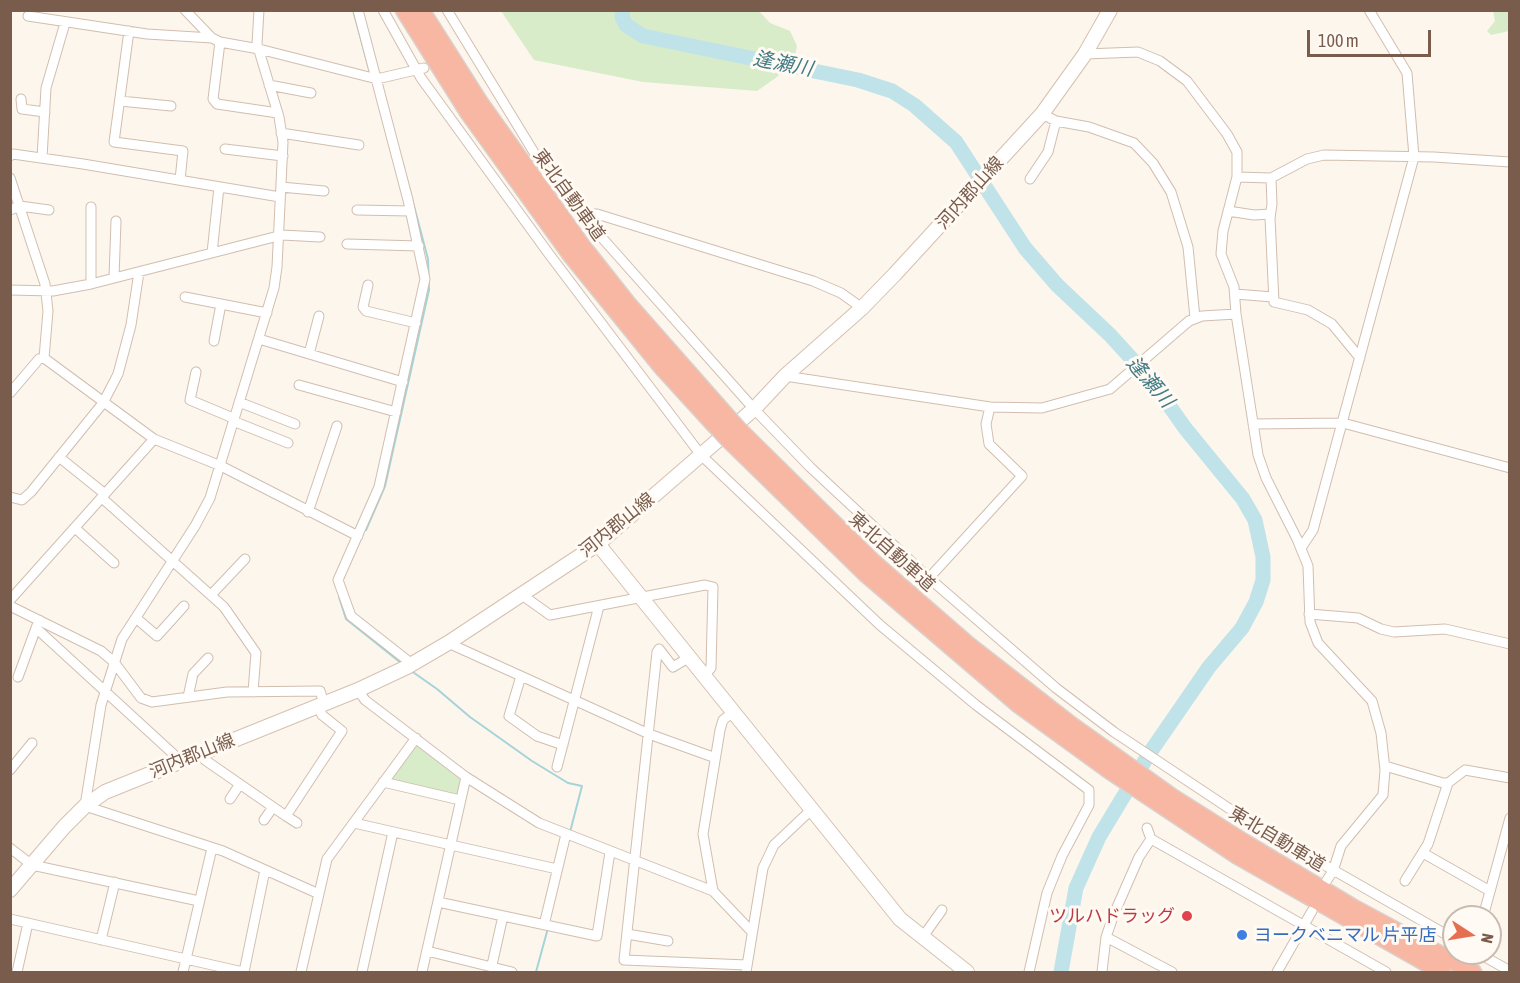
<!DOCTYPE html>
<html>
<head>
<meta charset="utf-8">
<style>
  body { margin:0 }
  #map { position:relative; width:1520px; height:983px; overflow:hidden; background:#fdf6ec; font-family:"Asap Condensed",sans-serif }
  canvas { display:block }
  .frame { position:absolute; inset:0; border:12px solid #7a5c4d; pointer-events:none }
  .north { position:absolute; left:1442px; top:905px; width:60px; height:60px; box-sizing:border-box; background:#fffaf3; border:2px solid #cabbb1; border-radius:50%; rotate:102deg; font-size:16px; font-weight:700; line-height:24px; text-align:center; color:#7a5c4d }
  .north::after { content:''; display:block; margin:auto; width:21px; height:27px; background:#e76f51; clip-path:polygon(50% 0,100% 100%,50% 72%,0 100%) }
  .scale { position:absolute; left:1307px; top:30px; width:124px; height:27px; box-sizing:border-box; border:3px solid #7a5c4d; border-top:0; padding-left:8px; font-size:18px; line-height:21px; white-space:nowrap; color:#7a5c4d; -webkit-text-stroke:4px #fffaf3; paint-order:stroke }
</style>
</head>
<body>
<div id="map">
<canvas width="1520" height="983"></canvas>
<div class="frame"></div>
<div class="north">N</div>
<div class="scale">100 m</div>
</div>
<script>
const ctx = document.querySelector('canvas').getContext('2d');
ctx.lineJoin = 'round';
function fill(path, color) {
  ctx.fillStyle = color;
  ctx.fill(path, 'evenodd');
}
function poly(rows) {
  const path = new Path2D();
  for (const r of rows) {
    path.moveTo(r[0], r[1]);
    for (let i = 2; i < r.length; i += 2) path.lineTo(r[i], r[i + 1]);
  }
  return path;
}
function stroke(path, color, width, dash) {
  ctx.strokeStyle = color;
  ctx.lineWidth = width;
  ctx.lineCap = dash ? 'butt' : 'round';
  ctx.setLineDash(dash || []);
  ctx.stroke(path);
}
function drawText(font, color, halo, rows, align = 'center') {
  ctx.font = font + ' "Asap Condensed","Noto Sans JP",sans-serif';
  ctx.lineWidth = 6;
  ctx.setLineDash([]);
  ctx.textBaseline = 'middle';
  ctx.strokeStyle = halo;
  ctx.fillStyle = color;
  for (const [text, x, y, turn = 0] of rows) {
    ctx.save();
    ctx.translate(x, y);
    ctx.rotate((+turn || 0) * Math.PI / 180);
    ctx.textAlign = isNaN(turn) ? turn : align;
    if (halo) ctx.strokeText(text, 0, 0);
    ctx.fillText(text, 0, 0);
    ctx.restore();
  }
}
fill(poly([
  [501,11,759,11,770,23,790,31,797,46,795,56,777,77,757,91,643,82,534,60],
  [1493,11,1509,11,1509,31,1491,35,1487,31,1495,21],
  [420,745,461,776,458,792,453,796,393,782,391,778,414,746]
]), '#d8ecc9');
stroke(poly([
  [353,10,370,73],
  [366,530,385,486,429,290,428,259,401,157],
  [339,597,346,619,401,663],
  [410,670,437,689,470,717,532,761,568,783,582,786,570,832],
  [536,972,548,928]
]), '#a5d3da', 2);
stroke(poly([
  [623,10,622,17,626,25,643,36,858,80,892,91,914,105,956,142,1025,248,1057,285,1110,335,1151,380,1185,428,1243,499,1255,520,1263,557,1263,580,1256,602,1242,628,1209,667,1149,754,1099,837,1076,888,1061,972]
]), '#bfe3e8', 15);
const street = poly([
  [185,10,212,38,220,42,259,49,377,79,424,68],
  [259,10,257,44,279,117,283,142,277,267,274,288,210,498,195,526,122,639,101,705,85,806,223,851,319,894],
  [358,10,408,200,425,279,379,487,338,580,351,616,412,664],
  [383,10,421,78,549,254,701,455,880,625,976,705,1089,790,1089,805,1062,856,1047,893,1029,972],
  [447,10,549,177,580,213,754,409,810,467,929,578,1056,688,1114,732,1251,823,1454,939],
  [28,16,147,34,212,38],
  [129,31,114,142,183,151,180,180],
  [220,42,213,99,217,104,278,113],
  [1085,54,1138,52,1160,61,1187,81,1227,134,1237,152,1237,177,1223,231,1221,254,1234,287,1236,314,1258,455,1266,478,1297,539,1308,566,1310,622,1318,643,1372,701,1381,733,1385,770,1383,795,1341,846,1333,871,1327,880],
  [269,85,311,93],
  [21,99,22,109,45,112],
  [120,101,171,106],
  [1042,114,1056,121,1089,127,1134,143,1153,163,1171,192,1188,247,1195,318],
  [281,133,359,145],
  [225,149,283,156],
  [10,156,13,154,83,164,280,197],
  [42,158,46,88,65,23],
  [1237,177,1271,178,1307,159,1324,155,1434,157,1510,162],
  [10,178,45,284,48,311,44,358,39,359,10,393],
  [1271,178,1272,204,1270,218,1274,302,1308,310,1332,324,1360,358],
  [1030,179,1048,152,1056,121],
  [281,187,324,191],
  [91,207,91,284],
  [10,210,20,206,49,210],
  [357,210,410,211],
  [1228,211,1254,215,1270,214],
  [580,213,597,214,813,281,841,293,862,308],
  [347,244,419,246],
  [212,253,219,187],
  [114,278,116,221],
  [368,285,363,307,366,311,416,323],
  [10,290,53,291,91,284,282,235,320,237],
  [1235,294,1273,297],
  [185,297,267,313],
  [259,339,403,382],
  [214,341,221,304],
  [309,354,319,316],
  [44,358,154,439,221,466,358,536],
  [196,372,190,400,233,418],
  [785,376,990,407,1042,408,1110,389,1189,321,1202,316,1236,314],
  [299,385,396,412],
  [239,402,295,424],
  [233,421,288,443],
  [1253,424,1343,423,1510,468],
  [59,457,105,494],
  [10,497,22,500,31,492,103,403,118,374,131,325,139,272],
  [102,498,224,607,256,653,253,692],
  [308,512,337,426],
  [75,528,114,563],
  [1301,548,1313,530,1414,157,1407,73,1369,10],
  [929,578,1022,476,989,444,986,424,990,407],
  [211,595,245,559],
  [522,595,550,615,705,585,713,587,711,668,703,676],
  [10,600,154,439],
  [10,606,101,651,114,662,141,698,152,702,227,692,320,691,324,703],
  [1309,614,1358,618,1381,629,1394,632,1445,629,1510,644],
  [136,618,157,636,184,606],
  [39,620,36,628,181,761],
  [448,643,649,734,713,757],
  [688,658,673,667,659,649,657,652,624,960,747,965],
  [521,676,509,716,537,736,563,745],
  [18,677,36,628],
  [358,690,365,700,466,777,539,823,713,891],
  [188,697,193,674,208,658],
  [732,713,723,720,720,730,703,834,713,891,752,932],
  [201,753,205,760,286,816,342,731,322,715,318,705],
  [1385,766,1443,783,1448,783,1465,770,1510,778],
  [557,767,599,606],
  [10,770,32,743],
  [383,782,460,800],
  [230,799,240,784],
  [286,816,297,823],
  [264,820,273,807],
  [354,823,557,869],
  [1147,828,1151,839,1160,844,1386,972],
  [10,848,32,865,199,901],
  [1423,853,1490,891],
  [1405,881,1428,844,1448,783],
  [438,902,597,936,610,852],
  [1483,917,1510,818],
  [10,919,243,972],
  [544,925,566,834],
  [627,934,668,941],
  [1106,937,1172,972],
  [922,938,942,910],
  [101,940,115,882],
  [427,951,512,972],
  [1478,953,1510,971],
  [492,965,503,916],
  [17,972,28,923],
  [183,972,212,848],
  [244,972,265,870],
  [301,972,327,859,416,738],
  [362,972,393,832],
  [422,972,466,777],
  [746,972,763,868,774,845,811,810],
  [1102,972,1106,937,1114,914,1139,857,1151,839],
  [1277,972,1312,911]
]);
const secondary = poly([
  [598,544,900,919,967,972],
  [10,890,64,827,85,806,105,792,358,690,407,667,448,643,598,544,754,409,785,376,862,308,895,274,1042,114,1085,54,1110,10]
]);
const highway = poly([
  [404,10,468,112,571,255,661,366,713,423],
  [421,10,480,103,582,246,627,303,724,413],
  [740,431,874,563,967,644,1071,725,1172,797,1245,843,1352,907,1473,972],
  [730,441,866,574,1018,704,1109,770,1238,856,1442,972]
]);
stroke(street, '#d1beb0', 11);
stroke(secondary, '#d6c0b0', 16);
stroke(highway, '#dad1cd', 19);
stroke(street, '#fff', 9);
stroke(secondary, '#fff', 14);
stroke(highway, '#f7b7a3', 16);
const highwayBridge = poly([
  [724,413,740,431],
  [713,423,730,441]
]);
stroke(highwayBridge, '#dad1cd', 19, []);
stroke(highwayBridge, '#f7b7a3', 16);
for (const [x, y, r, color] of [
  [1187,916,6,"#e0444e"],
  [1242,935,6,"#3f7fe0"]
]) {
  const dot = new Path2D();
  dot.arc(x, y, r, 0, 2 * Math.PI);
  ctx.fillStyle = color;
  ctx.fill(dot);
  stroke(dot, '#fffaf3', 2);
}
drawText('18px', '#7a5c4d', '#fffaf3', [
  ["河内郡山線",970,193,-48],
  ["東北自動車道",569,195,54],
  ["河内郡山線",617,525,-39],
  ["東北自動車道",892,552,42],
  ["河内郡山線",192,756,-22],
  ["東北自動車道",1277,839,31]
]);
drawText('18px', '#be3a42', '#fffaf3', [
  ["ツルハドラッグ",1175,916]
], 'right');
drawText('18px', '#366cbe', '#fffaf3', [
  ["ヨークベニマル 片平店",1254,935]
], 'left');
drawText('italic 20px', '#437c86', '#fffaf3', [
  ["逢瀬川",783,64,11],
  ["逢瀬川",1150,382,49]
]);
</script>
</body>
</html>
